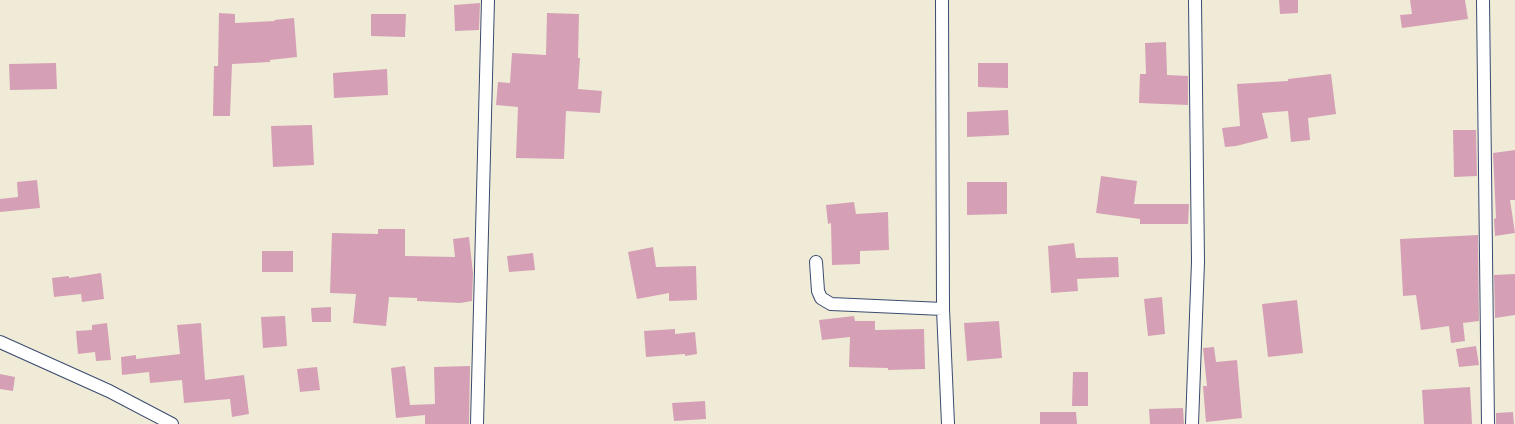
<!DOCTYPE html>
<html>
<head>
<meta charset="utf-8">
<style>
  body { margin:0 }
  canvas { display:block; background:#efebd6 }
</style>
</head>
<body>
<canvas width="1515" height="424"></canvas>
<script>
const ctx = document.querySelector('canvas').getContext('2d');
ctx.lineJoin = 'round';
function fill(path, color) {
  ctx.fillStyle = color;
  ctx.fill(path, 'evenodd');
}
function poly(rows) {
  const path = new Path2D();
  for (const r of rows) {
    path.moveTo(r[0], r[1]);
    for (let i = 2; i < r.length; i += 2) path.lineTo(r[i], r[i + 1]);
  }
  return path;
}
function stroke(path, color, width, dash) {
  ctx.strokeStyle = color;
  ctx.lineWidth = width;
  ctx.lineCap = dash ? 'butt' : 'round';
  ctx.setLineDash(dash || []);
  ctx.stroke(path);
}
fill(poly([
  [1279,0,1298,0,1298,13,1280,14],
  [1410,0,1465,0,1468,19,1402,28,1400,15,1412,14],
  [480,3,479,30,455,31,454,5],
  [219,13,235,14,235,23,275,21,274,20,294,18,297,57,270,60,270,62,232,64,230,116,213,116,214,66,218,66],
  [547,13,579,14,578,58,580,58,578,89,602,91,600,113,566,111,564,159,516,158,518,107,496,105,498,82,510,83,512,53,546,55],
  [371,14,406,14,405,37,371,36],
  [1166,42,1167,75,1188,76,1188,105,1139,103,1140,74,1146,74,1145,43],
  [56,63,57,89,10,90,9,64],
  [978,63,1008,63,1008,88,978,87],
  [387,69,388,95,334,98,333,73],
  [1331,74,1336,114,1308,118,1310,140,1291,142,1288,111,1262,113,1268,138,1236,146,1225,147,1222,128,1240,126,1237,84,1288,81,1288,79],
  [1008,110,1009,135,967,137,967,112],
  [312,125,314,165,273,167,271,126],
  [1453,130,1476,130,1477,176,1454,177],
  [1515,150,1515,200,1510,200,1515,233,1495,236,1494,219,1496,218,1493,153],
  [1101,176,1137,181,1134,204,1189,204,1188,224,1140,224,1140,219,1096,213],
  [37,180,40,208,0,212,0,199,18,197,17,182],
  [967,182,1007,182,1007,214,967,215],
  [854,202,856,214,888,212,889,250,860,251,860,264,832,265,831,223,828,224,826,205],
  [378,229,405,229,405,256,455,257,453,239,469,237,473,273,472,301,460,303,417,301,417,298,389,297,386,326,353,323,356,294,330,293,332,233,378,234],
  [1478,235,1479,321,1463,323,1465,341,1451,343,1449,326,1421,330,1416,295,1403,296,1400,239],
  [1074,243,1076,258,1118,257,1119,277,1077,279,1078,291,1051,293,1048,246],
  [653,247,656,267,696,266,697,300,669,301,669,293,637,299,628,252],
  [262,251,293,251,293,272,262,272],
  [533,253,535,270,509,272,507,256],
  [101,273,104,299,82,302,81,294,54,297,52,278,69,276,69,278],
  [1515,274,1515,315,1495,318,1494,275],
  [1162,297,1165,334,1148,336,1144,299],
  [1297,300,1303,353,1268,357,1262,304],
  [331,307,331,322,312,322,311,308],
  [285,316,287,346,263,348,261,317],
  [854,316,855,321,875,321,875,330,924,329,925,369,888,370,888,368,849,367,850,337,822,340,819,320],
  [999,321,1002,358,967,361,964,323],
  [107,323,111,360,96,361,95,352,78,354,76,331,92,330,92,325],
  [201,323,205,380,244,375,249,414,232,417,230,399,184,403,182,380,150,383,149,372,122,375,121,357,136,355,136,359,180,354,177,325],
  [675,329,675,334,695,332,697,354,685,356,685,354,646,357,644,331],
  [1476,346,1479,365,1459,367,1456,349],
  [1214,347,1216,362,1237,360,1242,418,1206,422,1203,386,1207,386,1203,348],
  [405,366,410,405,435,404,434,367,470,366,469,424,425,424,425,415,396,418,391,368],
  [317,367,320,390,300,392,297,369],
  [1073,372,1088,372,1088,406,1072,406],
  [0,374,15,377,13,391,0,389],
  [1470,387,1472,424,1424,424,1422,390],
  [705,401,706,419,674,421,672,403],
  [1183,408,1184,424,1150,424,1149,409],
  [1040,412,1076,412,1077,424,1040,424],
  [1513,412,1514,424,1496,424,1496,413]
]), '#d5a0b5');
const street = poly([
  [942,0,943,309,948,424],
  [1483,0,1488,424],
  [816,262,818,291,821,298,831,304,943,309],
  [0,342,109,391,172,424],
  [477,424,488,0],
  [1192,424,1198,262,1195,0]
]);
stroke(street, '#3b4b70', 14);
stroke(street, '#fff', 12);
</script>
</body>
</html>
